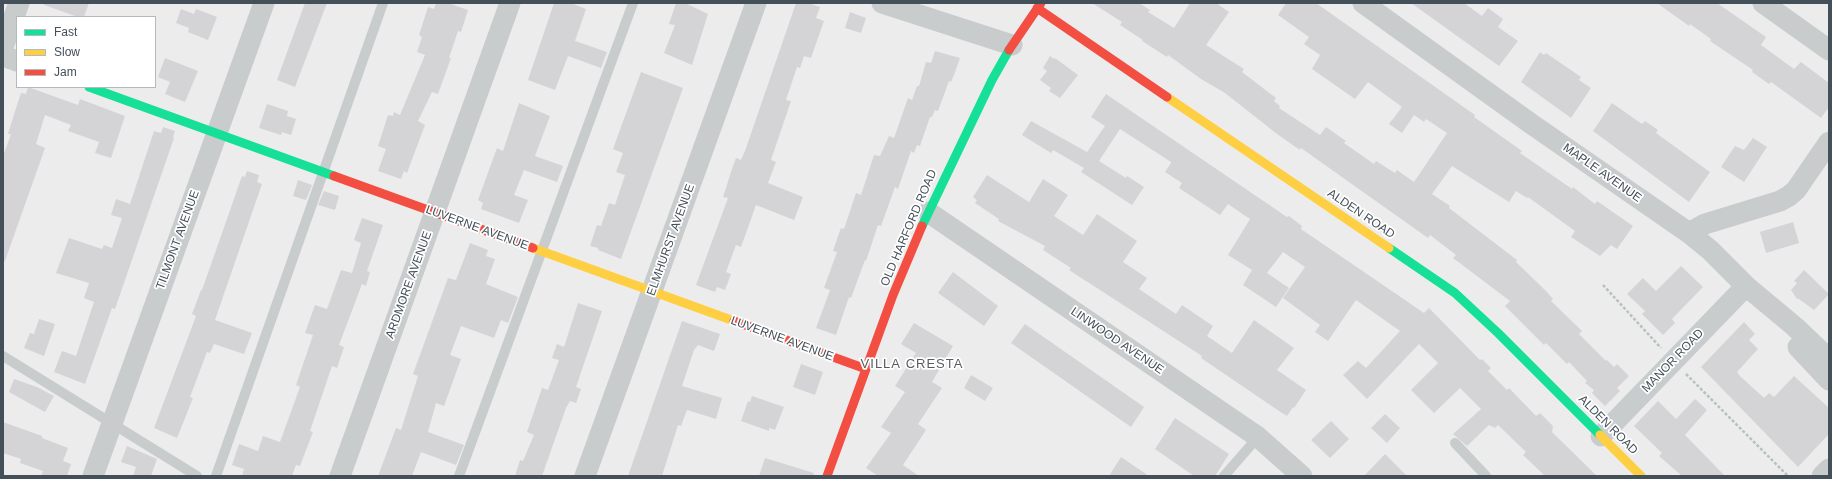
<!DOCTYPE html>
<html>
<head>
<meta charset="utf-8">
<style>
  body { margin:0 }
  #map { position:relative; width:1832px; height:479px; overflow:hidden; background:#edecec; font-family:Helvetica,sans-serif }
  canvas { display:block }
  .frame { position:absolute; inset:0; border:4px solid #434f59; pointer-events:none }
  .legend { position:absolute; left:16px; top:16px; width:140px; height:72px; box-sizing:border-box; background:#fff; border:1px solid #b4b9bd; margin:0; padding:5px 7px; list-style:none; font-size:12px; color:#434f59 }
  .legend li { display:flex; align-items:center; gap:8px; height:20px }
  .legend b { width:20px; border:1px solid #b4b9bd }
</style>
</head>
<body>
<div id="map">
<canvas width="1832" height="479"></canvas>
<div class="frame"></div>
<ul class="legend">
<li><b style="height:5px;background:#16e098"></b>Fast</li>
<li><b style="height:5px;background:#ffcf43"></b>Slow</li>
<li><b style="height:5px;background:#f24e42"></b>Jam</li>
</ul>
</div>
<script>
const ctx = document.querySelector('canvas').getContext('2d');
ctx.lineJoin = 'round';
function fill(path, color) {
  ctx.fillStyle = color;
  ctx.fill(path, 'evenodd');
}
function poly(rows) {
  const path = new Path2D();
  for (const r of rows) {
    path.moveTo(r[0], r[1]);
    for (let i = 2; i < r.length; i += 2) path.lineTo(r[i], r[i + 1]);
  }
  return path;
}
function stroke(path, color, width, dash) {
  ctx.strokeStyle = color;
  ctx.lineWidth = width;
  ctx.lineCap = dash ? 'butt' : 'round';
  ctx.setLineDash(dash || []);
  ctx.stroke(path);
}
function drawText(font, color, halo, rows, align = 'center') {
  ctx.font = font + ' Helvetica,sans-serif';
  ctx.lineWidth = 3.5;
  ctx.setLineDash([]);
  ctx.textBaseline = 'middle';
  ctx.strokeStyle = halo;
  ctx.fillStyle = color;
  for (const [text, x, y, turn = 0] of rows) {
    ctx.save();
    ctx.translate(x, y);
    ctx.rotate((+turn || 0) * Math.PI / 180);
    ctx.textAlign = isNaN(turn) ? turn : align;
    if (halo) ctx.strokeText(text, 0, 0);
    ctx.fillText(text, 0, 0);
    ctx.restore();
  }
}
fill(poly([
  [44,3,89,3,84,17,78,17,44,5],
  [305,3,327,3,295,87,277,80],
  [436,3,448,3,468,10,461,32,458,31,449,58,451,58,438,94,432,92,418,121,425,125,407,173,404,171,401,179,378,171,386,149,378,146,388,115,393,116,394,112,400,115,425,55,417,52,422,37,419,35,428,7,434,9],
  [554,3,571,3,586,9,575,41,607,52,601,68,568,56,555,90,528,80],
  [676,3,685,3,708,14,692,65,664,53,675,25,669,24],
  [796,3,808,3,820,7,816,18,824,21,811,58,804,56,800,68,797,67,786,100,791,101,771,160,776,162,768,183,803,197,794,220,756,205,741,247,736,245,726,272,731,274,725,290,717,287,715,292,696,285,728,198,723,197,732,169,736,158,741,160,745,151],
  [1092,3,1139,3,1150,10,1148,12,1174,28,1190,3,1216,3,1229,12,1206,45,1244,69,1242,72,1276,98,1274,101,1280,106,1279,108,1320,135,1326,127,1346,141,1344,143,1374,164,1376,161,1395,173,1397,170,1414,182,1447,133,1426,119,1424,122,1414,115,1402,133,1389,124,1402,107,1368,82,1355,99,1312,69,1320,55,1304,44,1309,37,1278,15,1286,3,1316,3,1475,115,1474,117,1522,151,1520,153,1572,189,1573,187,1595,204,1597,201,1633,226,1617,249,1611,245,1600,256,1571,237,1575,231,1528,197,1527,198,1516,191,1509,202,1452,166,1432,194,1450,206,1449,208,1517,260,1516,262,1546,291,1553,299,1551,301,1582,331,1579,334,1606,361,1607,360,1614,367,1617,364,1629,376,1617,388,1620,391,1605,406,1592,393,1594,390,1585,383,1587,381,1569,362,1567,364,1546,343,1544,345,1505,306,1510,301,1453,258,1456,255,1430,235,1428,238,1301,148,1300,150,1277,134,1225,93,1201,79,1168,55,1167,57,1142,41,1143,40,1120,25,1122,22],
  [1411,3,1464,3,1482,16,1488,8,1503,19,1498,27,1518,41,1499,66],
  [1657,3,1717,3,1766,37,1761,45,1794,69,1801,62,1829,83,1829,107,1821,118,1771,82,1769,84,1752,72,1753,70,1710,41,1711,39,1690,24,1689,26],
  [181,9,194,14,196,9,217,17,208,40,188,32,189,28,176,23],
  [850,12,866,18,861,33,845,28],
  [935,51,960,58,954,75,951,82,949,81,938,111,935,110,932,117,930,117,920,146,917,145,914,153,911,151,898,189,895,187,881,226,878,225,866,261,865,260,851,298,849,297,836,335,816,328,830,290,824,288,837,252,833,251,839,233,841,228,844,229,856,193,861,195,874,155,880,156,889,136,894,138,908,98,912,100,917,86,919,86,926,62,931,63],
  [1540,52,1544,55,1546,53,1581,77,1579,80,1591,88,1571,118,1521,82],
  [1050,56,1054,59,1055,58,1078,75,1060,98,1049,91,1051,88,1040,80,1047,71,1043,68],
  [165,58,198,71,185,102,165,94,170,82,158,77],
  [641,72,683,88,621,259,598,250,598,248,590,246,597,225,601,226,609,203,615,205,625,175,616,172,623,153,613,149],
  [28,87,78,105,80,99,125,116,111,158,95,153,99,142,68,131,71,125,45,115,36,144,45,148,5,261,3,261,3,156,11,134,8,134,16,108,21,93,26,94],
  [1106,94,1287,217,1289,216,1302,226,1301,229,1424,313,1429,308,1480,360,1482,359,1491,368,1488,371,1507,390,1509,388,1536,416,1540,413,1553,426,1552,432,1597,476,1545,476,1523,455,1526,452,1498,425,1495,428,1489,425,1467,446,1453,434,1481,409,1460,388,1434,413,1411,390,1438,363,1419,344,1367,399,1343,375,1358,361,1366,368,1400,331,1356,300,1328,341,1315,332,1320,325,1283,298,1305,267,1283,252,1267,273,1289,288,1276,307,1243,285,1252,270,1228,255,1250,219,1228,204,1220,215,1179,188,1182,183,1165,172,1171,163,1171,162,1120,129,1099,161,1126,178,1127,176,1144,187,1132,205,1081,172,1084,168,1053,150,1051,153,1022,135,1031,121,1087,152,1105,126,1091,117],
  [519,103,550,116,535,156,563,166,557,182,524,170,514,195,528,200,519,223,481,209,483,203,478,200,497,148,503,151],
  [1612,103,1642,124,1645,121,1658,130,1656,133,1710,172,1689,202,1593,131],
  [267,104,288,111,287,116,296,119,291,135,282,132,281,135,259,128],
  [163,127,175,131,173,137,174,138,115,309,112,308,85,384,54,372,62,351,76,356,94,302,84,298,89,283,56,273,69,238,102,249,104,245,112,248,122,218,111,215,116,199,130,204,154,131,161,133],
  [1753,138,1767,147,1744,182,1721,167,1735,146,1744,150],
  [247,171,259,175,257,182,262,184,215,320,252,333,244,354,214,344,210,353,207,352,190,397,193,398,177,438,154,428,196,316,192,314,201,290,202,290,242,176,245,177],
  [987,175,1029,202,1043,179,1068,195,1054,216,1083,235,1097,214,1137,241,1123,262,1147,278,1139,289,1176,314,1182,305,1213,326,1207,336,1232,353,1254,320,1294,348,1277,370,1306,390,1294,408,1293,407,1287,416,1279,411,1201,358,1202,356,1069,270,1071,268,1043,250,1045,246,998,221,999,219,975,203,977,200,973,197],
  [298,180,312,185,306,200,293,196],
  [324,191,339,196,335,210,318,205],
  [362,218,383,225,367,271,370,272,366,286,362,284,339,345,344,347,337,368,332,366,310,431,313,432,300,466,296,465,292,476,242,476,244,469,232,465,239,444,258,451,263,436,280,442,300,387,296,385,313,335,305,333,315,305,327,309,341,270,352,273,361,243,354,240],
  [1793,222,1799,243,1766,253,1760,232],
  [470,243,488,250,486,256,495,259,486,284,518,297,508,323,501,320,494,338,461,326,450,355,461,359,444,406,436,403,428,432,464,445,456,465,421,452,412,476,378,476,396,428,401,430,418,376,413,374,448,278,456,280],
  [1681,266,1703,287,1672,319,1675,323,1663,335,1642,314,1645,311,1627,294,1643,278,1656,291],
  [1804,270,1829,294,1814,310,1799,299,1797,299,1791,290,1797,283,1794,281],
  [953,272,998,306,984,326,938,293],
  [578,303,602,311,576,387,581,389,576,403,570,401,566,408,542,476,515,476,520,460,523,461,534,435,527,432,542,388,548,390,559,360,552,358,557,344,564,347],
  [39,319,55,324,44,356,24,348,30,333,34,334],
  [682,321,720,334,714,351,698,345,694,350,682,386,722,398,716,419,687,410,681,426,678,425,662,476,628,476],
  [1744,322,1755,334,1749,340,1758,349,1737,372,1740,376,1764,398,1769,393,1774,397,1794,376,1829,408,1829,434,1798,467,1701,367],
  [914,323,953,346,932,382,942,388,918,424,926,430,903,465,919,476,878,476,866,468,891,433,881,427,905,392,895,386,916,353,901,344],
  [1025,324,1144,407,1131,427,1011,343],
  [801,364,823,372,815,395,793,387],
  [971,375,993,388,985,401,964,388],
  [14,379,37,387,54,396,45,412,9,392],
  [752,396,784,407,775,430,769,428,769,431,741,421,748,401,750,402],
  [1695,399,1707,410,1685,435,1725,476,1682,476,1659,456,1662,453,1634,426,1658,401,1676,419],
  [1385,414,1400,428,1387,443,1371,428],
  [1175,418,1229,454,1215,476,1194,476,1155,449],
  [1331,421,1349,439,1330,458,1311,440],
  [3,422,42,436,42,438,68,448,63,461,71,464,67,476,41,476,43,471,20,463,21,459,3,453],
  [127,446,157,459,151,476,133,476,136,467,121,462],
  [1385,454,1407,476,1364,476],
  [1121,457,1149,476,1109,476],
  [765,458,814,473,813,476,759,476]
]), '#d4d4d7');
stroke(poly([
  [1603,285,1661,348],
  [1686,374,1788,476]
]), '#b5c2bd', 2.5, [3, 2]);
stroke(poly([
  [3,356,197,476],
  [1455,443,1486,476],
  [216,476,383,3],
  [459,476,633,3],
  [1224,476,1258,437]
]), '#c8cccd', 10);
stroke(poly([
  [882,3,1012,45],
  [1363,3,1530,123,1689,233,1710,250,1746,286,1794,326,1829,359],
  [1763,3,1829,50],
  [3,47,19,3],
  [3,56,17,61],
  [928,212,1258,437,1302,476],
  [1689,233,1705,224,1780,201,1789,196,1796,190,1829,142],
  [1798,347,1829,380],
  [1601,436,1746,286],
  [93,476,264,3],
  [340,476,510,3],
  [585,476,756,3],
  [1822,476,1829,469]
]), '#c8cccd', 21);
stroke(poly([
  [89,87,334,176],
  [922,226,992,80,1009,50],
  [1389,248,1455,293,1498,333,1600,435]
]), '#16e098', 9);
stroke(poly([
  [1167,97,1389,248],
  [533,248,734,321],
  [1600,435,1641,476]
]), '#ffcf43', 9);
stroke(poly([
  [1037,8,1167,97],
  [1009,50,1041,3],
  [334,176,533,248],
  [734,321,866,369],
  [827,476,893,295,922,226]
]), '#f24e42', 9);
drawText('12px', '#434f59', '#fff', [
  ["MAPLE AVENUE",1602,173,35],
  ["ALDEN ROAD",1361,214,34],
  ["LUVERNE AVENUE",477,228,20],
  ["OLD HARFORD ROAD",909,228,-67],
  ["TILMONT AVENUE",178,240,-70],
  ["ELMHURST AVENUE",671,240,-70],
  ["ARDMORE AVENUE",409,285,-70],
  ["LUVERNE AVENUE",782,339,20],
  ["LINWOOD AVENUE",1117,341,34],
  ["MANOR ROAD",1673,361,-46],
  ["ALDEN ROAD",1608,425,45]
]);
ctx.letterSpacing = '1px';
drawText('13px', '#585c61', '#fff', [
  ["VILLA CRESTA",912,364]
]);
ctx.letterSpacing = '0px';
</script>
</body>
</html>
